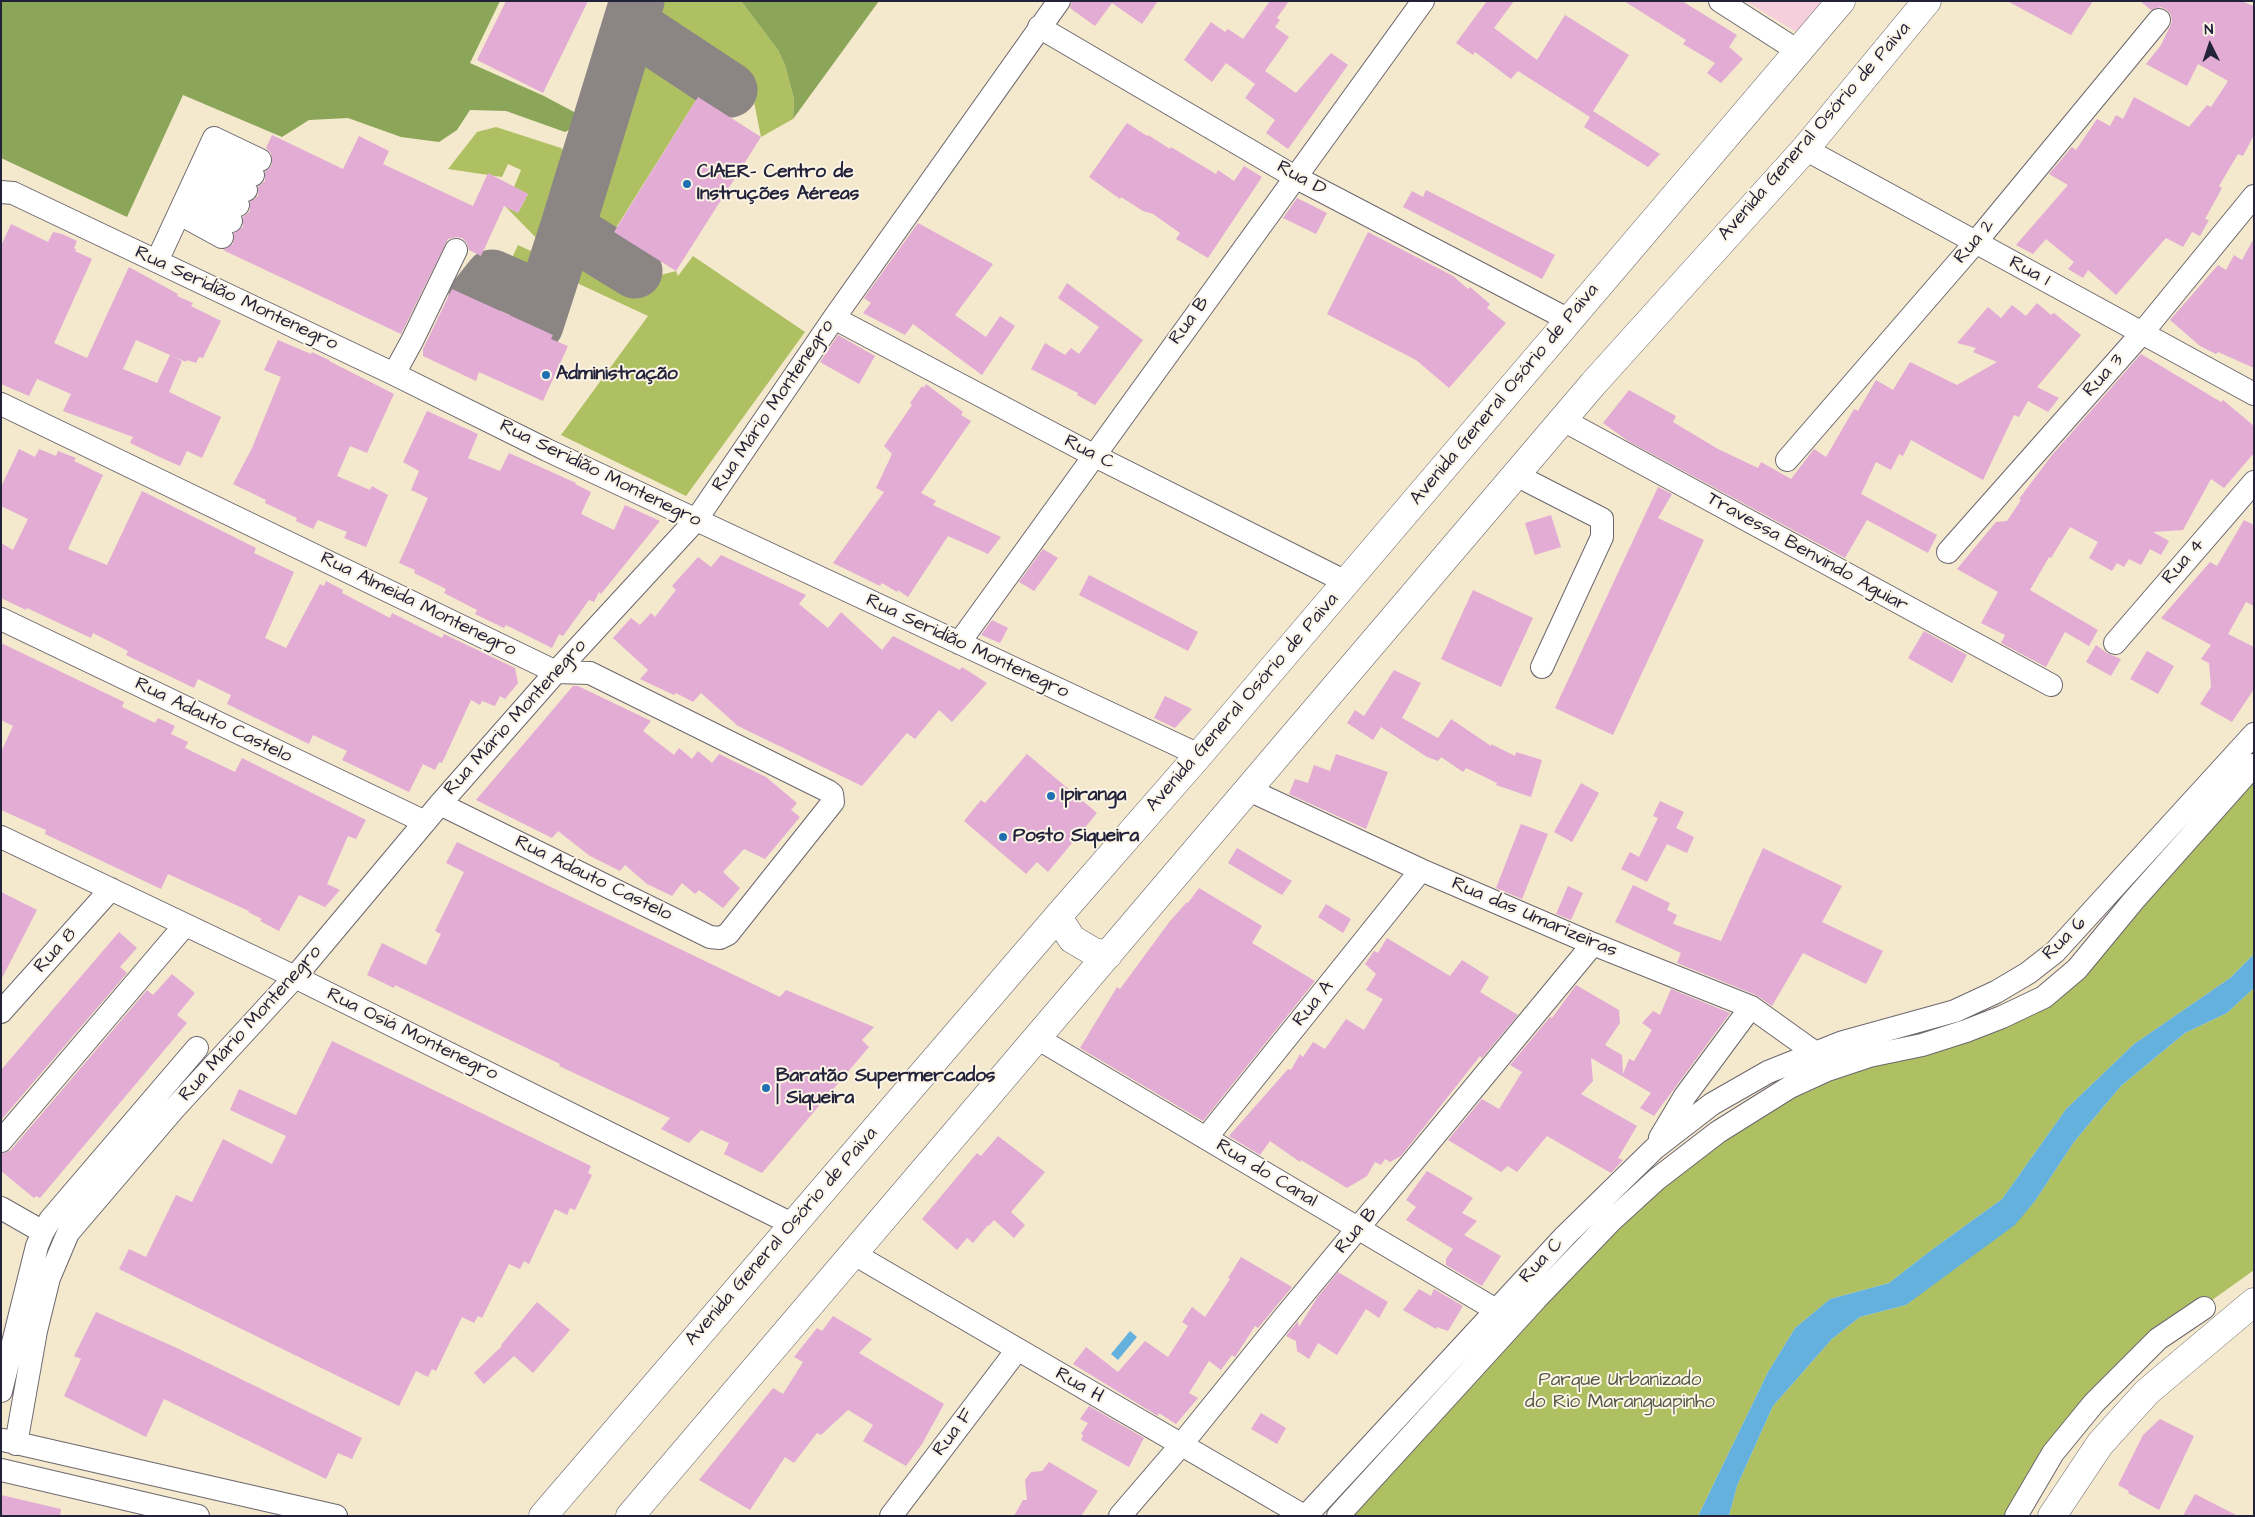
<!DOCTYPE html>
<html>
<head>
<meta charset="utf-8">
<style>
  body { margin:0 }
  #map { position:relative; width:2255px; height:1517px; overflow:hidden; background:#f4e8cd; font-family:"Architects Daughter",sans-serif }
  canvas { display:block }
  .frame { position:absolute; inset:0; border:2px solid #22223b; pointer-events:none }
  .north { position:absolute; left:2185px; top:20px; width:50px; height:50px; -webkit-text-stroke:4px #fcf5e5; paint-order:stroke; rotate:356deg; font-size:14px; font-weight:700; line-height:20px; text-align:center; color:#22223b }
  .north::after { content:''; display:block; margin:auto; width:18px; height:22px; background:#22223b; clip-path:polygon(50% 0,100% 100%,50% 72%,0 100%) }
</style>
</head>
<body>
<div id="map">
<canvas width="2255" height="1517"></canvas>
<div class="frame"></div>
<div class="north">N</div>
</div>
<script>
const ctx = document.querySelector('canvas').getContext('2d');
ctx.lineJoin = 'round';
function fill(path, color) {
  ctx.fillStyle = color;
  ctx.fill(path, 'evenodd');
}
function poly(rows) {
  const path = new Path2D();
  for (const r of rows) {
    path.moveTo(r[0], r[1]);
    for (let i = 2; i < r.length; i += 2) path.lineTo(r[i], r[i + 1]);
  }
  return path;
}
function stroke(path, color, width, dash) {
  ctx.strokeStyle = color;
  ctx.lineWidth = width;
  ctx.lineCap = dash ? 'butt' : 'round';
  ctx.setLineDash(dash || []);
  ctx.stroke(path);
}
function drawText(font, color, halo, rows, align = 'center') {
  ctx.font = font + ' "Architects Daughter",sans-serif';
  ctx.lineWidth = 4;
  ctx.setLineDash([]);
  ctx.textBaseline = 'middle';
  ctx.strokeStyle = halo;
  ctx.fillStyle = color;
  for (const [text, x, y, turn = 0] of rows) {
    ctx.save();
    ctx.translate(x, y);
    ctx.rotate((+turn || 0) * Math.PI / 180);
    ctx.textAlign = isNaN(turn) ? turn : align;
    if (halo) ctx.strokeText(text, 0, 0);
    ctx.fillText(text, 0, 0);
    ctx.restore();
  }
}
fill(poly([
  [1745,1,1823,1,1798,33]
]), '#f5cfdb');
fill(poly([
  [649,1,741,1,778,50,785,65,794,99,793,119,761,137,752,92,653,28,644,15],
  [642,40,705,81,695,97,698,97,614,231,637,254,623,258,583,232,582,217,635,43],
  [496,127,561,148,575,164,546,248,505,206,518,213,528,194,514,187,521,170,508,164,502,177,448,169,477,132],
  [573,243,637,281,676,271,678,276,693,256,805,332,686,496,561,435,648,316,577,283,573,291,571,289,567,280,565,261,571,245],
  [518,245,544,257,537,281,531,282,517,275,513,269,512,258],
  [2254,765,2254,954,2230,978,2134,1044,2066,1109,2002,1199,1930,1251,1889,1283,1830,1299,1795,1328,1768,1372,1698,1516,1338,1516,1536,1299,1757,1107,2044,997],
  [2254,988,2254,1270,2158,1339,2016,1516,1729,1516,1737,1486,1773,1406,1832,1339,1860,1317,1906,1305,2035,1201,2074,1142,2121,1086,2185,1033,2227,1013]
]), '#afc063');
fill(poly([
  [1,1,500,1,470,63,544,96,589,120,565,132,506,111,470,110,457,130,439,142,401,137,348,118,309,120,282,137,183,95,127,217,1,158],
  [741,1,879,1,793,119,794,99,785,65,778,50]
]), '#8ba659');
fill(poly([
  [2254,954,2254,988,2227,1013,2185,1033,2121,1086,2074,1142,2035,1201,2015,1225,1906,1305,1860,1317,1832,1339,1773,1406,1737,1486,1729,1516,1698,1516,1768,1372,1795,1328,1830,1299,1889,1283,1930,1251,2002,1199,2066,1109,2134,1044,2230,978],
  [1130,1331,1137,1337,1118,1360,1111,1354]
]), '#65b1de');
stroke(poly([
  [630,24,730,90],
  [635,271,567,229,637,1],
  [476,297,492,277,544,300],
  [536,325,567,229]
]), '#8b8584', 55);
fill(poly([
  [506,1,588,1,543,93,477,60],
  [1072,1,1158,1,1142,24,1112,3,1095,26,1070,8],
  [1270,1,1289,1,1277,18,1280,20,1275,27,1289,37,1265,71,1296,93,1331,53,1348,65,1288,149,1266,133,1275,120,1245,98,1255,84,1226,63,1212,82,1184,60,1211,22,1225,32,1228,29,1243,39],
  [1487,1,1514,1,1494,28,1537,60,1565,15,1629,55,1593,111,1660,154,1648,167,1584,127,1590,117,1518,71,1511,79,1475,52,1473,55,1456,43],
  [1624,1,1682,1,1737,35,1729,47,1743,59,1721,83,1707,73,1715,63,1683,44,1686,40],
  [2007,1,2093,1,2071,35],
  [2140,1,2241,1,2254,6,2254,135,2243,156,2238,154,2219,186,2222,188,2205,219,2209,220,2200,236,2192,232,2183,247,2166,238,2116,295,2088,270,2083,278,2068,269,2074,262,2046,239,2033,254,2016,245,2068,185,2049,174,2072,147,2076,150,2097,119,2110,126,2116,115,2123,119,2134,97,2189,127,2207,105,2211,107,2228,81,2198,64,2187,86,2146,64,2161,45,2172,22,2171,15,2167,10,2161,7,2151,10],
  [698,97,761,137,676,271,614,232],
  [1127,123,1147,136,1148,135,1170,149,1171,147,1216,174,1218,170,1234,181,1244,166,1262,177,1208,258,1176,239,1180,233,1153,214,1143,211,1121,197,1120,199,1089,177],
  [272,135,343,169,359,136,389,151,383,164,473,206,488,173,528,194,518,213,504,206,481,256,469,250,467,243,462,238,456,237,448,239,401,334,223,250,233,244,234,233,243,227,243,217,250,211,250,202,258,196,258,187,265,181,265,172,272,165,271,153,266,148],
  [1426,190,1555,255,1542,279,1403,207,1412,191,1423,197],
  [1297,198,1327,213,1316,234,1283,218],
  [918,223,993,264,955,315,986,337,1000,316,1015,326,982,375,913,324,905,335,863,313,871,303,864,298],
  [11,224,48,242,53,232,62,234,77,241,74,248,76,249,75,251,92,259,54,343,87,358,129,267,178,294,177,296,193,303,191,306,221,321,203,358,199,357,196,363,187,360,186,362,136,340,123,369,157,383,170,355,182,361,169,392,221,417,202,458,187,451,180,466,164,459,130,443,133,437,63,411,71,394,37,379,29,396,1,384,1,246],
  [1368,232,1453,276,1468,289,1470,287,1490,304,1487,308,1506,323,1449,388,1416,360,1327,314],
  [2254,238,2254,368,2218,352,2216,354,2200,346,2170,320,2218,265,2226,270,2234,255,2242,260],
  [1067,283,1143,340,1095,405,1077,395,1078,393,1031,369,1045,343,1065,355,1071,348,1079,354,1099,327,1058,298],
  [452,289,553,335,551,339,568,346,543,401,479,372,476,381,423,356,423,349],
  [2037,303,2051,315,2054,313,2081,335,2037,387,2059,398,2048,412,2028,401,2019,417,2014,415,1983,480,1911,440,1903,456,1899,454,1891,470,1876,462,1861,494,1937,535,1928,553,1867,520,1845,558,1628,441,1603,423,1629,390,1676,416,1673,422,1718,449,1758,468,1761,462,1791,479,1814,449,1826,457,1854,409,1858,411,1876,380,1893,390,1910,362,1957,385,1997,362,1973,352,1976,348,1957,343,1988,307,2001,318,2012,305,2026,316],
  [838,335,875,356,859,384,820,362],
  [278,340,311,354,312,352,329,360,329,361,394,394,367,453,350,446,337,476,370,490,372,486,388,495,366,547,344,538,347,532,318,520,313,529,296,521,297,518,265,503,266,500,233,484,252,448,281,377,264,370],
  [2141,354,2221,402,2223,400,2254,426,2254,453,2224,488,2211,479,2183,530,2153,532,2169,541,2161,555,2150,549,2141,565,2129,559,2124,567,2117,563,2112,571,2089,558,2098,542,2070,527,2051,558,2049,557,2030,590,2098,630,2089,646,2065,632,2046,667,2001,643,2005,635,1981,623,1998,592,1957,569,1996,522,2007,521,2021,500,2019,499,2052,455],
  [926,384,963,412,961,415,971,421,921,493,936,501,933,505,1001,537,988,554,948,536,908,597,898,590,897,592,882,583,880,586,833,563,884,492,876,488,892,454,884,446,912,405,910,403,922,386,924,388],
  [427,411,478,434,468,458,500,471,509,453,576,483,575,484,591,492,581,514,614,530,625,505,660,521,601,594,599,592,594,602,589,600,563,636,559,634,552,648,506,625,504,628,475,614,477,610,444,593,446,589,414,573,415,570,399,563,428,498,411,490,419,471,403,462],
  [19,449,35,457,39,449,56,456,58,451,76,458,74,461,103,475,68,549,107,565,142,491,256,548,254,553,294,572,265,638,286,648,320,584,324,586,326,581,343,590,342,593,390,618,392,613,442,638,444,634,515,668,518,683,505,699,500,696,495,706,482,701,480,705,471,700,442,763,439,762,435,770,423,764,409,792,342,760,347,751,313,735,309,744,227,704,231,695,198,679,194,688,126,655,128,651,93,633,91,638,27,608,26,610,1,598,1,543,13,550,28,519,1,506,1,487],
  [1658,487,1672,494,1658,518,1704,540,1613,735,1555,708],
  [1551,515,1561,547,1535,555,1525,523],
  [2244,520,2254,525,2254,606,2246,602,2228,634,2254,647,2254,689,2232,722,2200,704,2211,687,2209,663,2201,659,2211,645,2161,618,2210,562,2217,566],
  [1043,549,1058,558,1034,591,1019,582],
  [721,555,806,595,799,604,828,628,841,612,882,650,893,636,960,670,962,667,987,683,952,722,939,710,915,739,907,733,862,786,738,726,701,693,693,702,676,693,674,695,640,679,648,670,613,638,631,618,640,625,651,613,655,617,676,590,672,586,698,557,711,567],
  [1089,575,1198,632,1188,651,1079,595],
  [1473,590,1533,618,1501,687,1441,659],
  [992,620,1008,628,1000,643,981,635],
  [1924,631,1967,655,1952,683,1908,658],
  [1,643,124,702,122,707,155,723,158,718,175,726,171,734,188,742,185,748,235,772,242,758,366,820,356,839,348,836,327,884,340,890,325,907,299,895,279,931,260,921,262,919,248,912,249,911,168,874,161,889,45,834,46,830,1,810,1,752,13,726,1,720],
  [2096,645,2107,653,2121,659,2111,676,2086,662],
  [2147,651,2174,666,2158,694,2130,679],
  [1394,670,1421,683,1402,718,1438,738,1451,719,1491,746,1491,744,1515,756,1516,752,1542,760,1531,797,1496,785,1497,783,1466,768,1463,772,1441,757,1438,761,1427,757,1381,727,1373,740,1347,723,1355,710,1364,716],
  [573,686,578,686,651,721,643,731,674,755,679,748,692,759,698,751,712,763,719,754,766,777,797,803,791,810,800,817,765,859,744,849,723,872,740,888,723,908,699,890,695,894,682,883,672,896,647,884,625,865,620,871,590,856,558,831,552,838,476,800],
  [1165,696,1192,709,1175,728,1154,718],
  [1027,754,1097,813,1048,872,1037,862,1026,874,964,821,981,800,985,803],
  [1336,754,1388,772,1366,829,1289,794,1295,779,1308,783,1314,765,1330,771],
  [1581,783,1599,793,1572,842,1554,832],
  [1660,801,1684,812,1676,828,1694,837,1687,853,1667,844,1647,882,1621,869,1630,852,1639,857,1658,818,1653,816],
  [1521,824,1548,834,1522,899,1496,888],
  [457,842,780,997,786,990,874,1027,862,1040,869,1047,762,1173,724,1154,729,1143,701,1130,689,1143,661,1129,670,1118,559,1066,560,1064,395,985,394,988,367,975,382,943,426,965,441,934,435,931,464,872,446,863],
  [1237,848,1292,881,1282,895,1228,863],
  [1763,848,1842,886,1822,922,1883,951,1866,984,1803,953,1772,1006,1756,995,1677,963,1681,953,1615,922,1633,885,1670,903,1667,910,1677,915,1673,924,1721,941],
  [1568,886,1583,893,1571,920,1556,914],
  [1199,888,1262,926,1252,943,1315,981,1203,1121,1080,1048,1117,987,1120,989,1170,921,1187,902,1188,903],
  [1,892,37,910,1,980],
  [1326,904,1351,919,1343,933,1318,917],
  [119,932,137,948,120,967,127,973,1,1120,1,1070],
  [1387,938,1450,976,1462,960,1489,977,1480,992,1518,1015,1482,1058,1480,1056,1401,1156,1390,1162,1385,1159,1381,1165,1375,1162,1367,1176,1347,1188,1301,1160,1300,1162,1270,1141,1260,1155,1229,1136,1288,1069,1291,1070,1300,1054,1303,1057,1313,1042,1325,1049,1346,1019,1364,1030,1383,999,1366,990,1376,974,1365,964,1374,951,1378,953],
  [172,974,195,993,177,1015,187,1023,40,1198,36,1196,34,1198,1,1171,1,1154,11,1150,147,990,153,995],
  [1576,985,1619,1010,1620,1023,1605,1045,1622,1055,1623,1074,1629,1059,1634,1061,1652,1030,1642,1023,1653,1011,1660,1015,1671,989,1730,1013,1654,1116,1640,1108,1651,1093,1591,1058,1593,1081,1581,1094,1637,1126,1618,1158,1623,1160,1611,1173,1547,1136,1517,1172,1508,1166,1501,1172,1448,1140,1482,1099,1499,1109,1522,1072,1510,1065,1550,1017,1552,1018],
  [332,1041,591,1166,588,1173,592,1175,575,1210,570,1208,567,1215,555,1209,529,1264,524,1261,520,1269,509,1264,482,1318,478,1316,474,1323,462,1317,436,1371,432,1369,428,1377,416,1371,399,1406,119,1269,129,1249,146,1257,176,1195,192,1202,223,1139,272,1164,286,1136,230,1110,239,1089,296,1115],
  [998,1136,1045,1172,1011,1212,1025,1225,1014,1238,994,1220,989,1226,988,1225,973,1243,967,1238,957,1250,922,1219,977,1153,981,1156],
  [1427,1171,1473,1198,1462,1213,1477,1221,1464,1235,1501,1256,1482,1286,1446,1265,1446,1259,1453,1249,1406,1220,1416,1207,1406,1200],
  [1241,1257,1292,1287,1258,1328,1255,1326,1235,1357,1232,1355,1221,1370,1209,1361,1189,1393,1198,1398,1176,1424,1159,1413,1158,1416,1073,1364,1086,1347,1118,1372,1145,1341,1168,1357,1188,1326,1182,1322,1192,1307,1205,1317,1230,1279,1228,1278],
  [1338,1272,1388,1302,1379,1318,1366,1309,1337,1355,1318,1343,1309,1359,1297,1351,1296,1341,1286,1336,1298,1321,1299,1327,1317,1298],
  [1419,1289,1431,1296,1434,1289,1463,1306,1448,1331,1437,1327,1436,1329,1403,1310],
  [537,1302,570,1330,533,1373,514,1356,484,1384,474,1373,502,1346,501,1345],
  [96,1312,179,1349,362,1438,352,1459,338,1453,326,1479,164,1399,146,1437,64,1396,81,1359,74,1356],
  [833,1316,872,1339,859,1353,944,1404,922,1444,906,1466,863,1441,873,1425,848,1410,821,1435,817,1433,794,1463,785,1457,750,1510,699,1480,773,1388,783,1394,803,1362,794,1357,817,1328,822,1331],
  [1089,1406,1144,1438,1129,1467,1081,1440,1083,1435,1081,1434,1088,1423,1080,1419],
  [1261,1413,1286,1428,1277,1444,1251,1429],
  [2160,1419,2194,1436,2159,1510,2128,1493,2129,1491,2118,1485,2143,1435],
  [1049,1462,1098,1491,1081,1516,1014,1516,1023,1500,1027,1500,1025,1480,1031,1472,1042,1471],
  [2195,1494,2238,1516,2183,1516],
  [1,1495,61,1509,60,1516,1,1516]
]), '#e2acd4');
const minor = poly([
  [1720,1,1798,51],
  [1039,27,1295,177,1569,320],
  [1805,149,2254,394],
  [207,154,253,175],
  [200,169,246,190],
  [193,183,238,205],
  [1,192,13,193,394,374,547,450,1199,755],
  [186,199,231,221],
  [180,214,222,237],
  [157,261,214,138,260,160],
  [834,318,1093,455,1346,582],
  [394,374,412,341,456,250],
  [1,404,556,672,590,673,828,791,832,794,833,802,728,934,720,938,710,937,440,804],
  [1563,420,2051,685],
  [1787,460,1975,243,2159,20],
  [1516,475,1602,519,1602,537,1542,667],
  [1948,552,2142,333,2254,196],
  [1,619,425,822],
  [959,643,1423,1],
  [2115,643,2254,482],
  [1249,790,1421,870,1593,944,1751,1007,1814,1052],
  [1,837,295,977,794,1225],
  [1,1012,111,889],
  [1037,1038,1496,1310],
  [1206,1138,1421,870],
  [1660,1138,1685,1096,1751,1007],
  [1,1141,185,925],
  [1,1208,43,1232],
  [854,1254,1304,1516],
  [1,1391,37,1246,43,1232,50,1220,197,1048],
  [3,1440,336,1516],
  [16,1444,36,1331,49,1278,68,1233,173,1110,295,977,440,804,556,672,696,520,834,318,1059,1],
  [1,1470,198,1516],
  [891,1516,1017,1350],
  [1120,1516,1181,1445,1282,1320,1593,944],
  [1306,1516,1565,1236,1655,1148,1712,1104,1768,1072,1843,1042,1955,1011,1996,992,2028,973,2055,952,2254,734],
  [1338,1516,1536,1299,1611,1221,1657,1179,1718,1132,1790,1087,1827,1070,1869,1056,1922,1045,1966,1031,2002,1017,2044,997,2077,969,2134,900,2254,765],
  [2016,1516,2053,1453,2094,1403,2158,1339,2204,1308]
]);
const major = poly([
  [1060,914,1061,922,1072,939,1094,952,1108,955],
  [543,1516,1060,914,1199,755,1841,1],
  [630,1516,1593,384,1805,149,1927,1],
  [2052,1516,2100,1444,2147,1392,2254,1302]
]);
stroke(minor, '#6c676e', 24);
stroke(major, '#6c676e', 29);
stroke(minor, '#fff', 22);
stroke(major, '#fff', 28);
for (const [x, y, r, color] of [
  [687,184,5,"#1f6fb2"],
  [546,375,5,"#1f6fb2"],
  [1051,796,5,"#1f6fb2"],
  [1003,837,5,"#1f6fb2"],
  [766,1088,5,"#1f6fb2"]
]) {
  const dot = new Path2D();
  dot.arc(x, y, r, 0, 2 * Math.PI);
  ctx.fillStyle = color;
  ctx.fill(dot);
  stroke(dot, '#fcf5e5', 2);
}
drawText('19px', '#22223b', '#fcf5e5', [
  ["Avenida General Osório de Paiva",1815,132,-49],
  ["Rua D",1301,179,29],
  ["Rua 2",1975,242,-50],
  ["Rua 1",2029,272,28],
  ["Rua Seridião Montenegro",236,299,25],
  ["Rua B",1190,321,-54],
  ["Rua 3",2104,376,-48],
  ["Avenida General Osório de Paiva",1505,395,-50],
  ["Rua Mário Montenegro",774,406,-56],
  ["Rua C",1089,453,27],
  ["Rua Seridião Montenegro",600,474,26],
  ["Travessa Benvindo Aguiar",1807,553,29],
  ["Rua 4",2184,562,-49],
  ["Rua Almeida Montenegro",418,605,26],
  ["Rua Seridião Montenegro",967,647,25],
  ["Avenida General Osório de Paiva",1243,703,-49],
  ["Rua Mário Montenegro",516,718,-48],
  ["Rua Adauto Castelo",213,721,26],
  ["Rua Adauto Castelo",593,879,26],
  ["Rua das Umarizeiras",1534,918,23],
  ["Rua 6",2065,939,-45],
  ["Rua 8",56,951,-48],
  ["Rua A",1314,1004,-51],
  ["Rua Mário Montenegro",251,1024,-48],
  ["Rua Osiá Montenegro",412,1035,26],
  ["Rua do Canal",1266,1174,31],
  ["Rua B",1357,1231,-50],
  ["Avenida General Osório de Paiva",782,1237,-49],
  ["Rua C",1542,1261,-47],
  ["Rua H",1079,1386,30],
  ["Rua F",954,1433,-53]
]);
drawText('bold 19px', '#22223b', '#fcf5e5', [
  ["CIAER- Centro de",697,173],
  ["Instruções Aéreas",697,195],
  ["Administração",556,375],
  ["Ipiranga",1061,796],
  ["Posto Siqueira",1013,837],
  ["Baratão Supermercados",776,1077],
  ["| Siqueira",776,1099]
], 'left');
drawText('19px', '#535949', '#fcf5e5', [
  ["Parque Urbanizado",1620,1381],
  ["do Rio Maranguapinho",1620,1403]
]);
</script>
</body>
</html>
